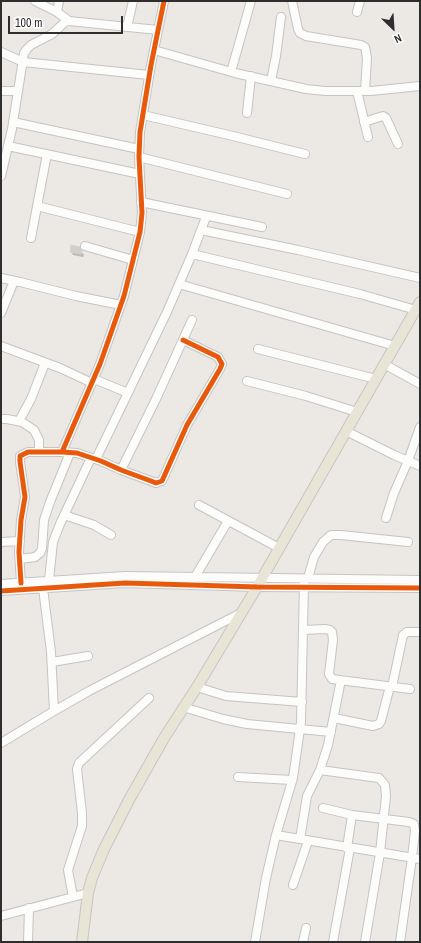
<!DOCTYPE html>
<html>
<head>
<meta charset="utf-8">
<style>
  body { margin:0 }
  #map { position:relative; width:421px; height:943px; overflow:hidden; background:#ece8e4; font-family:"Archivo Narrow",sans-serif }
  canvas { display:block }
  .frame { position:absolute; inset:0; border:2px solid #2e2e2e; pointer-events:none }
  .north { position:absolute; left:373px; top:8px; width:40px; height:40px; -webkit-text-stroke:3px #fff; paint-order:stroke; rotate:155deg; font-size:11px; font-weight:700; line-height:16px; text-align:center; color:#2e2e2e }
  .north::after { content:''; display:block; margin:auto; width:14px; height:18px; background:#2e2e2e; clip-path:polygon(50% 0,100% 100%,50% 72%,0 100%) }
  .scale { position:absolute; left:8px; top:16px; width:115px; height:18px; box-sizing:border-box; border:2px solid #2e2e2e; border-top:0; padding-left:5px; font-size:12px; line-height:14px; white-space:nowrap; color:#2e2e2e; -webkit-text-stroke:3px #fff; paint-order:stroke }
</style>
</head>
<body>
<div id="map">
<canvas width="421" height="943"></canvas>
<div class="frame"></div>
<div class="north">N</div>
<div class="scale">100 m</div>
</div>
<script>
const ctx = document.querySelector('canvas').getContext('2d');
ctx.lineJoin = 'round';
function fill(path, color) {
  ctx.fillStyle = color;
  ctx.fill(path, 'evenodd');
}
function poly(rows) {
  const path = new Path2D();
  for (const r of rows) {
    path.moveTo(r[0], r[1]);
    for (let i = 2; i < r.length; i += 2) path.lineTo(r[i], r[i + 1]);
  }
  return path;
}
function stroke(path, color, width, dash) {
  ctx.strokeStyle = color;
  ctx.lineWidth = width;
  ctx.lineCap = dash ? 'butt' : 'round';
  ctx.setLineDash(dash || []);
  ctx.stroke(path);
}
fill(poly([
  [81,251,84,255,83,257,73,255,71,252]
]), '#0003');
const building = poly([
  [71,245,80,247,82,251,81,254,70,252,71,245]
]);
fill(building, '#d1cecb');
stroke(building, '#d7d4d0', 1);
const minor = poly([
  [35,1,57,12,69,21],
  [292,1,298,29,300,33,306,36,361,45,365,47,367,58,365,91],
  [57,12,59,1],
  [357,12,360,1],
  [127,27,133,1],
  [154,50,235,73,306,89,325,91,371,91,420,86],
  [1,52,23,62,149,75],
  [231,72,251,1],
  [271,81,276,56,281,17],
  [1,91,17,91],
  [357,91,368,137],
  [247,113,251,76],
  [143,115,233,136,305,154],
  [13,122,139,149],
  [364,122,383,116,386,118,398,144],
  [8,146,140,174],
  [139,157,287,194],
  [1,176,12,129,24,53,27,49,31,45,52,34,65,22,69,21,158,30],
  [141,202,262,227],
  [37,206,140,232],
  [201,230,298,250,420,278],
  [31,238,47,154],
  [85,246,133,260],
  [192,254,360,294,416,310],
  [1,278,20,282,76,296,121,305],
  [179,284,395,346],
  [1,313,14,281],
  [1,346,60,368,92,383],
  [258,349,376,379],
  [384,364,420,384],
  [94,379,128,393],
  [247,381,306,396,357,412],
  [1,419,7,419,22,422,34,430,39,440,39,452],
  [19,421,31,399,45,363],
  [346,431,394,455,420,466],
  [62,452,100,364,124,296,140,232,142,213,139,157,140,132,151,65,164,1],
  [96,459,167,312,192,254,206,217],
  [121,470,156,399,192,320],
  [199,505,279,548],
  [64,515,94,525,111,535],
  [386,518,394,493,408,461,420,427],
  [1,542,20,541],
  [20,559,35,557,40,553,42,549,44,520,50,502,70,453],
  [195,577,228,521],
  [308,578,314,557,323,542,331,535,341,535,408,542],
  [49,580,53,542,60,524,91,458],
  [21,583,19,552,21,520,25,497,20,462,20,456,28,452,62,452,77,453,101,461,121,470,151,481,156,483,162,481,187,425,220,369,222,364,218,357,183,340],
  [1,584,125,576,420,580],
  [43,588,51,652,54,711],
  [1,591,125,583,257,587,420,588],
  [304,630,325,629,330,630,332,632,333,640,329,674,332,679,410,689],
  [52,662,88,656],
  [197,687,226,696,302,702],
  [392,687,403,635,407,632,420,632],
  [183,707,223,719,247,724,331,732],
  [334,718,373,726,379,724,381,721,390,686],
  [1,743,54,711,89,691,241,613],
  [320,770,379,778,385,785,386,796,380,853,365,942],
  [238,777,292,780],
  [323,808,352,815,409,822,414,824,415,831,412,858,400,942],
  [276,835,420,859],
  [300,839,307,796,320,770,328,745,341,680],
  [347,848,352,815],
  [293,885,308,841],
  [73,897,68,870,82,826,82,813,77,769,79,763,149,698],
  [1,916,88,893],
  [28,942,29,908],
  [255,942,266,878,276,835,293,778,301,722,304,583],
  [303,942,306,928],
  [333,942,350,848]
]);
const major = poly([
  [82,942,88,893,92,878,104,849,129,800,164,738,197,687,257,587,420,302]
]);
stroke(minor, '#c5c4c5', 10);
stroke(major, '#c6c5c4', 12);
stroke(minor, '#fcfcfb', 8);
stroke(major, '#e8e4d6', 10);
stroke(poly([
  [62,452,100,364,124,296,140,232,142,213,139,157,140,132,151,65,164,1],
  [21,583,19,552,21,520,25,497,20,462,20,456,28,452,62,452,77,453,101,461,121,470,151,481,156,483,162,481,187,425,220,369,222,364,218,357,183,340],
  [1,591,125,583,257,587,420,588]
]), '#e8590c', 5);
</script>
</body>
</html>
